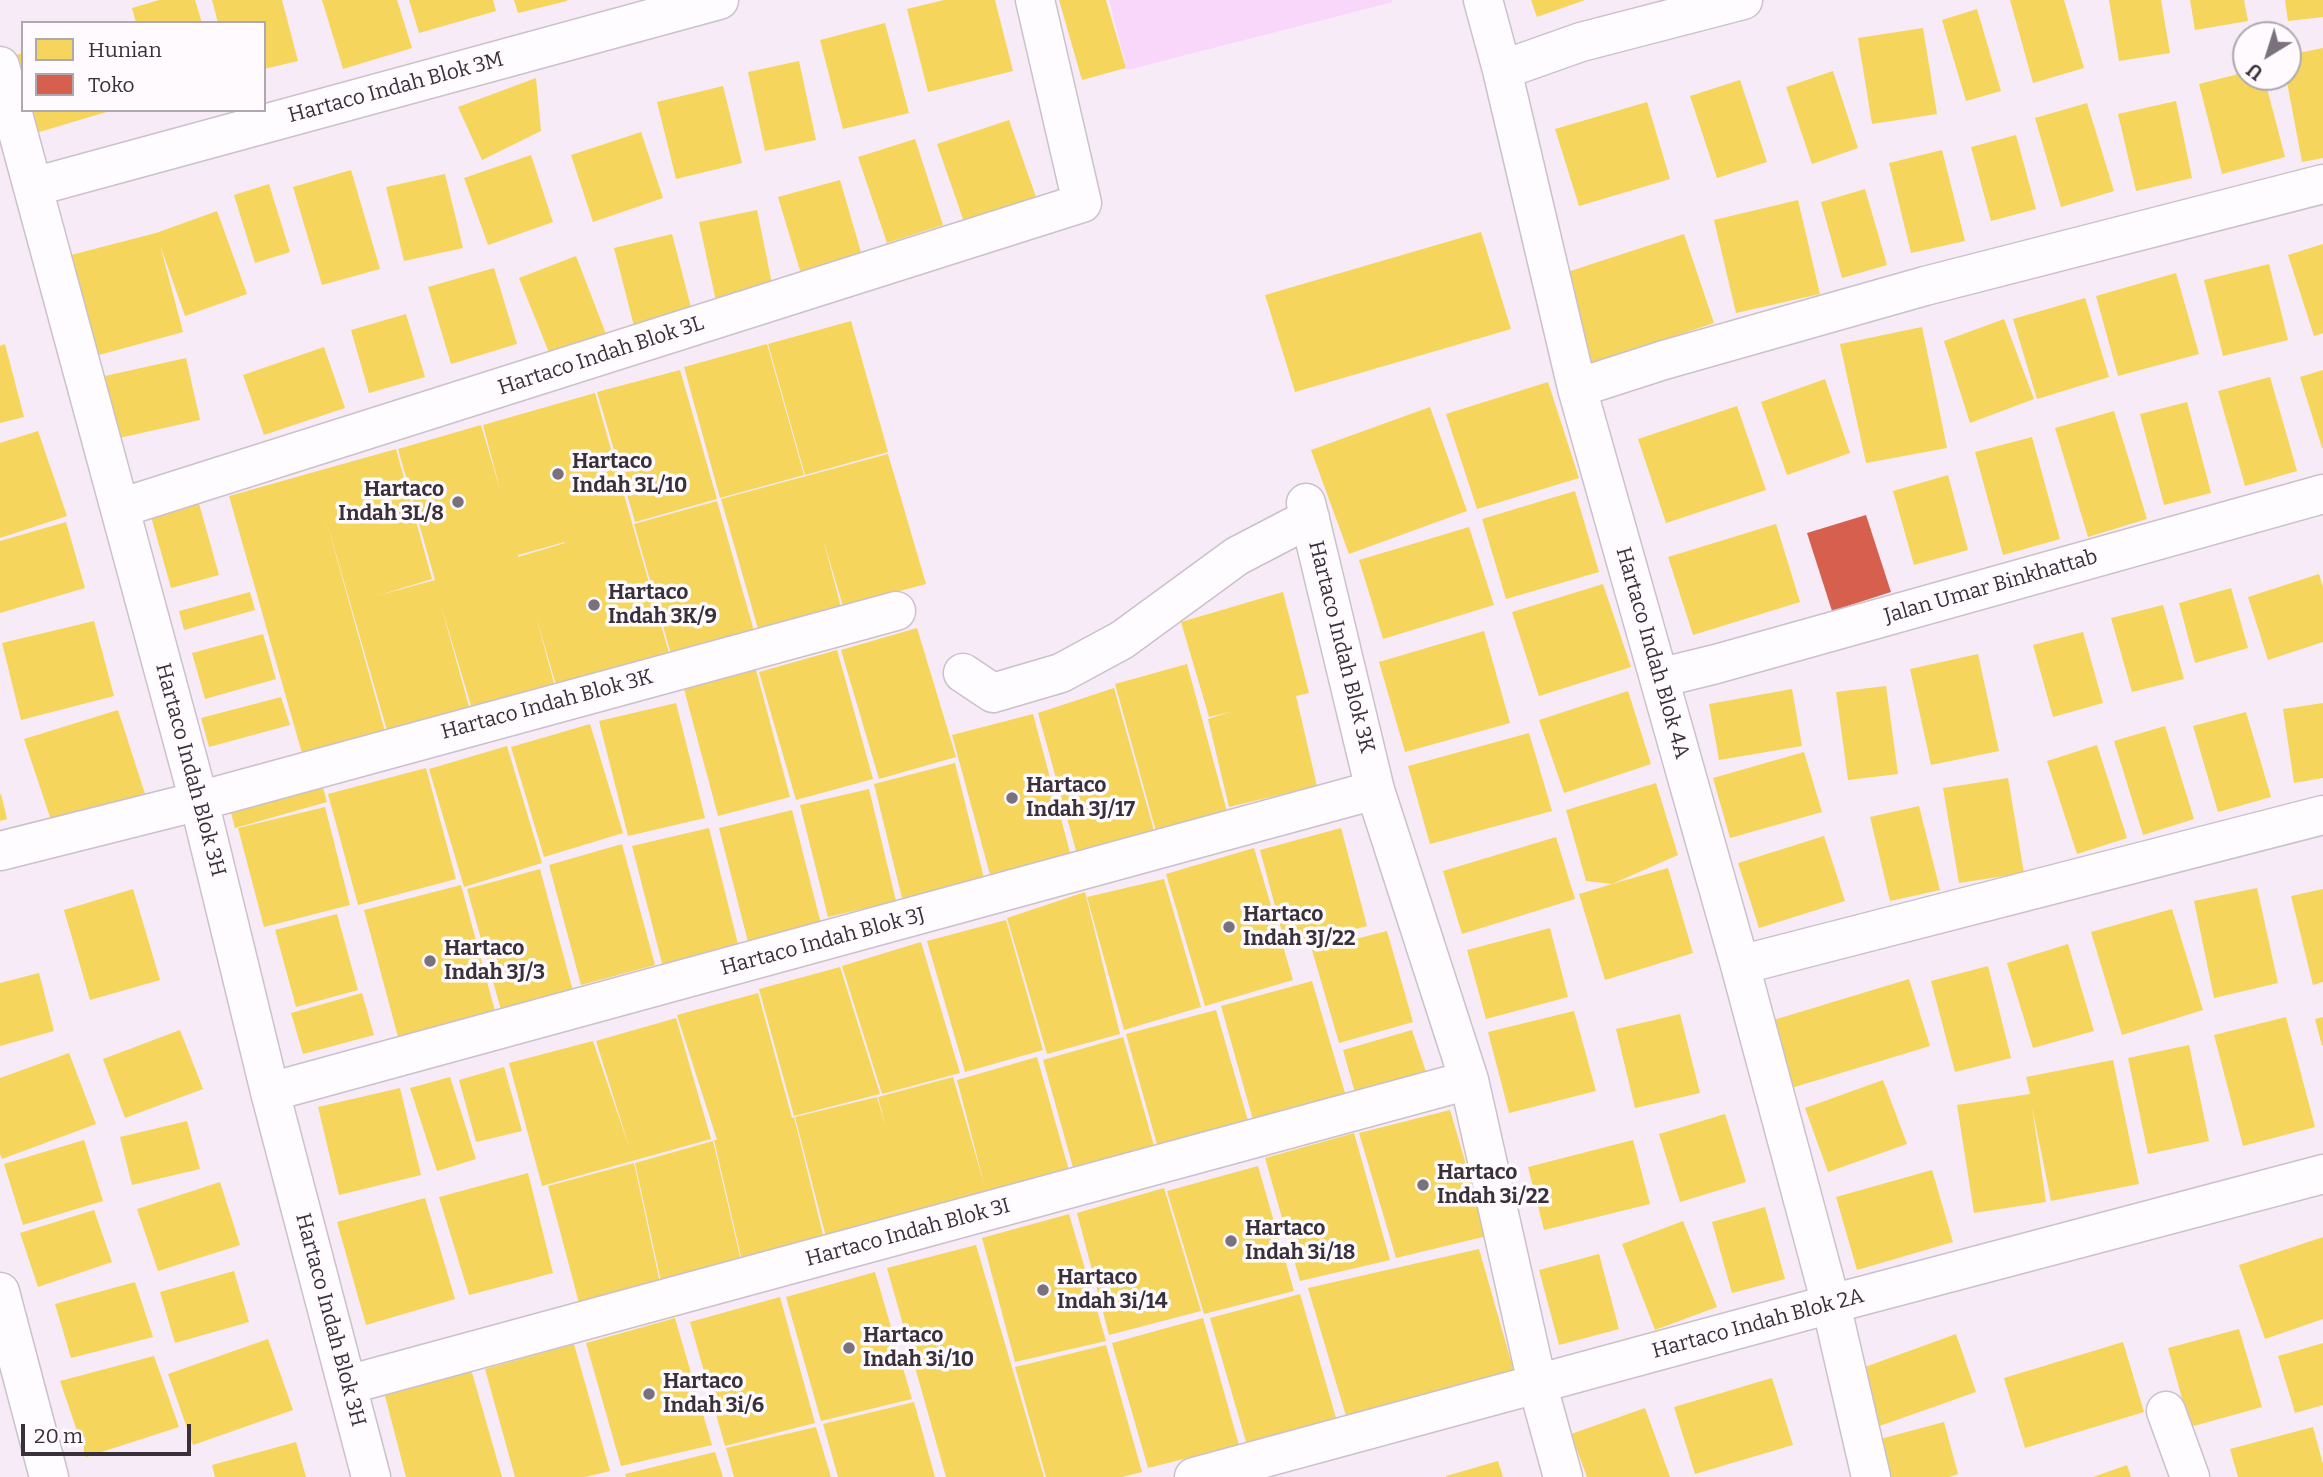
<!DOCTYPE html>
<html>
<head>
<meta charset="utf-8">
<style>
  body { margin:0 }
  #map { position:relative; width:2323px; height:1477px; overflow:hidden; background:#f6ebf7; font-family:Bitter,serif }
  canvas { display:block }
  .legend { position:absolute; left:21px; top:21px; width:245px; height:91px; box-sizing:border-box; background:#fefafe; border:2px solid #afa9af; margin:0; padding:9px 12px; list-style:none; font-size:21px; color:#393039 }
  .legend li { display:flex; align-items:center; gap:14px; height:35px }
  .legend b { width:35px; border:2px solid #afa9af }
  .north { position:absolute; left:2232px; top:21px; width:70px; height:70px; box-sizing:border-box; background:#fefafe; border:2px solid #afa9af; border-radius:50%; rotate:218deg; font-size:19px; font-weight:700; line-height:28px; text-align:center; color:#393039 }
  .north::after { content:''; display:block; margin:auto; width:24px; height:32px; background:#7b717c; clip-path:polygon(50% 0,100% 100%,50% 72%,0 100%) }
  .scale { position:absolute; left:21px; top:1424px; width:170px; height:32px; box-sizing:border-box; border:4px solid #393039; border-top:0; padding-left:9px; font-size:21px; line-height:24px; white-space:nowrap; color:#393039; -webkit-text-stroke:5px #fefafe; paint-order:stroke }
</style>
</head>
<body>
<div id="map">
<canvas width="2323" height="1477"></canvas>
<ul class="legend">
<li><b style="height:19px;background:#f6d55c"></b>Hunian</li>
<li><b style="height:19px;background:#d6604d"></b>Toko</li>
</ul>
<div class="north">U</div>
<div class="scale">20 m</div>
</div>
<script>
const ctx = document.querySelector('canvas').getContext('2d');
ctx.lineJoin = 'round';
function fill(path, color) {
  ctx.fillStyle = color;
  ctx.fill(path, 'evenodd');
}
function poly(rows) {
  const path = new Path2D();
  for (const r of rows) {
    path.moveTo(r[0], r[1]);
    for (let i = 2; i < r.length; i += 2) path.lineTo(r[i], r[i + 1]);
  }
  return path;
}
function stroke(path, color, width, dash) {
  ctx.strokeStyle = color;
  ctx.lineWidth = width;
  ctx.lineCap = dash ? 'butt' : 'round';
  ctx.setLineDash(dash || []);
  ctx.stroke(path);
}
function drawText(font, color, halo, rows, align = 'center') {
  ctx.font = font + ' Bitter,serif';
  ctx.lineWidth = 7;
  ctx.setLineDash([]);
  ctx.textBaseline = 'middle';
  ctx.strokeStyle = halo;
  ctx.fillStyle = color;
  for (const [text, x, y, turn = 0] of rows) {
    ctx.save();
    ctx.translate(x, y);
    ctx.rotate((+turn || 0) * Math.PI / 180);
    ctx.textAlign = isNaN(turn) ? turn : align;
    if (halo) ctx.strokeText(text, 0, 0);
    ctx.fillText(text, 0, 0);
    ctx.restore();
  }
}
fill(poly([
  [1109,0,1392,0,1393,2,1127,70]
]), '#f8d7fa');
fill(poly([
  [159,0,195,0,202,23,136,23,132,8],
  [212,0,282,0,298,61,264,69,264,23,218,23],
  [322,0,397,0,412,48,343,69],
  [409,0,493,0,496,11,419,33],
  [514,0,567,0,567,1,518,13],
  [944,0,995,0,1013,71,928,92,907,9],
  [1059,0,1106,0,1126,68,1082,80],
  [1531,0,1585,0,1537,17],
  [2010,0,2064,0,2084,68,2033,83],
  [2109,0,2161,0,2170,53,2119,61],
  [2190,0,2244,0,2248,21,2195,30],
  [2285,0,2323,0,2323,17,2288,21],
  [1977,9,2001,91,1966,101,1942,20],
  [885,23,909,113,843,129,820,40],
  [1923,28,1937,114,1872,124,1858,38],
  [2323,48,2323,158,2302,162,2286,77,2288,77,2288,55],
  [23,53,23,110,110,111,29,135,6,58],
  [799,61,816,140,765,151,748,72],
  [1833,71,1858,148,1812,164,1786,87],
  [2246,72,2246,77,2264,77,2285,157,2222,174,2199,84],
  [536,78,541,131,482,160,458,107],
  [1740,80,1767,162,1717,178,1690,96],
  [723,86,742,163,676,179,657,102],
  [2176,101,2192,178,2136,191,2118,114],
  [1647,102,1670,179,1579,206,1555,129],
  [2087,103,2114,191,2061,207,2035,118],
  [1009,120,1036,197,964,222,937,144],
  [641,132,663,198,593,222,571,155],
  [2016,135,2036,209,1991,221,1971,147],
  [915,139,943,225,887,243,858,157],
  [1942,150,1965,241,1911,253,1889,163],
  [531,155,553,222,488,245,464,178],
  [351,170,380,269,322,285,293,187],
  [445,174,463,248,404,261,386,187],
  [840,180,863,259,802,277,778,197],
  [269,184,290,252,255,263,234,195],
  [1865,189,1887,265,1842,278,1821,202],
  [1798,200,1820,294,1736,313,1714,220],
  [757,210,774,294,717,306,699,222],
  [217,211,247,294,185,316,160,245,183,332,99,355,71,255,156,233],
  [1481,232,1511,329,1295,392,1265,295],
  [672,234,694,319,636,334,614,248],
  [1684,234,1714,323,1588,365,1558,275],
  [2323,244,2323,333,2314,336,2288,255],
  [576,256,606,334,550,355,519,278],
  [2269,264,2288,340,2223,356,2204,280],
  [494,268,517,344,451,364,428,287],
  [2176,273,2199,354,2118,376,2096,296],
  [2085,298,2109,377,2037,399,2013,319],
  [406,314,425,377,369,393,351,330],
  [2004,319,2034,399,1970,423,1944,341],
  [851,321,888,452,805,475,768,344],
  [1922,327,1947,448,1866,463,1840,344],
  [5,344,24,417,0,423,0,346],
  [767,344,804,475,720,498,684,367],
  [324,347,345,408,264,435,243,375],
  [186,358,200,420,119,438,105,376],
  [680,370,717,499,635,522,597,392],
  [2323,370,2323,448,2322,448,2300,377],
  [2270,377,2297,471,2245,486,2218,391],
  [1825,379,1850,453,1787,475,1761,402],
  [1548,382,1579,478,1477,509,1446,414],
  [595,393,669,653,556,685,536,616,555,687,472,709,440,602,470,710,388,734,325,516,386,735,303,757,229,496,396,449,432,579,376,596,435,580,398,449,481,425,501,493,483,425],
  [565,542,565,543,518,557,518,555],
  [2187,402,2211,493,2164,505,2140,414],
  [1737,406,1766,490,1666,523,1638,439],
  [1430,407,1467,511,1349,554,1311,450],
  [2114,411,2147,519,2088,537,2055,428],
  [38,431,67,516,0,538,0,443],
  [2032,437,2060,539,2003,555,1975,452],
  [888,454,926,584,843,606,823,539,841,607,758,629,721,499],
  [1948,475,1968,550,1914,565,1893,491],
  [1575,491,1599,572,1506,599,1482,519],
  [198,500,219,575,171,588,150,513],
  [717,501,754,631,671,654,634,524],
  [66,522,85,588,0,613,0,541],
  [1776,524,1800,602,1693,635,1668,557],
  [1469,527,1494,605,1383,639,1359,560],
  [2319,574,2323,587,2323,642,2268,660,2248,597],
  [1603,584,1631,667,1539,696,1512,612],
  [2231,588,2248,648,2195,663,2179,603],
  [250,592,255,610,184,630,179,611],
  [1283,592,1309,693,1296,696,1317,786,1229,807,1208,719,1230,712,1209,717,1181,622],
  [2163,605,2184,679,2132,692,2111,618],
  [94,621,114,696,21,720,2,643],
  [917,628,956,757,879,779,841,650],
  [1484,631,1510,723,1405,752,1379,662],
  [2083,632,2103,703,2053,717,2033,645],
  [263,634,276,679,205,699,192,653],
  [837,650,873,779,796,800,759,672],
  [1978,654,1999,751,1931,765,1910,669],
  [1187,664,1228,815,1157,835,1115,684],
  [756,670,790,797,718,816,684,689],
  [1886,686,1898,774,1848,780,1836,692],
  [1114,688,1155,834,1078,858,1038,713],
  [1792,689,1802,746,1719,760,1709,704],
  [1628,691,1651,764,1564,793,1539,720],
  [281,697,290,725,209,747,201,718],
  [676,703,705,818,628,836,599,721],
  [2323,703,2323,778,2294,783,2283,709],
  [118,710,145,794,52,823,24,739],
  [2246,712,2271,797,2218,812,2193,726],
  [1033,714,1072,860,992,882,952,735],
  [590,724,623,833,544,857,511,747],
  [2165,726,2194,819,2143,835,2114,741],
  [1529,733,1552,811,1430,844,1408,766],
  [2097,745,2127,838,2077,854,2047,761],
  [507,746,542,863,464,887,429,769],
  [1804,752,1822,812,1730,838,1713,778],
  [955,763,985,882,903,902,874,784],
  [426,768,456,879,358,905,328,794],
  [320,777,327,802,235,828,228,801],
  [2008,778,2024,873,1959,883,1943,788],
  [1656,783,1678,855,1612,884,1668,868,1693,953,1605,980,1579,894,1612,884,1586,881,1566,810],
  [869,789,896,901,828,917,800,805],
  [1,794,7,819,0,821,0,795],
  [1919,806,1940,890,1890,901,1870,817],
  [325,807,350,905,264,927,238,828],
  [792,810,821,924,748,942,719,828],
  [709,828,739,948,663,967,632,846],
  [1341,828,1367,926,1286,947,1260,850],
  [1824,836,1845,901,1759,928,1738,863],
  [1556,837,1575,899,1462,934,1443,871],
  [622,844,655,965,581,985,549,865],
  [1254,848,1293,980,1205,1006,1166,874],
  [540,869,573,991,501,1010,467,889],
  [1164,879,1201,1007,1124,1030,1087,897],
  [461,885,495,1011,398,1037,364,910],
  [2257,888,2278,983,2214,998,2194,901],
  [133,889,160,980,90,1000,64,910],
  [2323,889,2323,982,2313,985,2291,896],
  [1085,892,1120,1034,1047,1054,1007,918],
  [2172,909,2203,1010,2122,1035,2091,932],
  [337,914,358,990,296,1007,275,930],
  [1006,920,1043,1050,965,1072,927,941],
  [1550,928,1568,997,1486,1019,1467,950],
  [1387,931,1413,1022,1339,1043,1312,950],
  [921,942,960,1073,882,1094,842,966],
  [2068,944,2094,1031,2033,1048,2007,963],
  [1988,966,2011,1058,1955,1072,1931,981],
  [840,967,880,1094,794,1116,759,989],
  [39,973,54,1031,0,1046,0,983],
  [1909,979,1930,1046,1788,1089,1767,1022],
  [1312,981,1345,1093,1253,1120,1221,1006],
  [362,993,374,1035,303,1054,291,1013],
  [758,993,792,1118,794,1117,825,1243,743,1265,714,1140,717,1140,677,1015],
  [1216,1010,1248,1121,1158,1148,1126,1034],
  [1574,1011,1596,1091,1509,1113,1488,1032],
  [1680,1014,1700,1093,1635,1108,1616,1029],
  [2286,1017,2315,1127,2243,1146,2214,1035],
  [2323,1017,2323,1045,2322,1046,2315,1019],
  [676,1018,711,1139,542,1186,509,1063,593,1041,630,1150,596,1041],
  [180,1030,203,1089,125,1118,103,1059],
  [1412,1030,1426,1072,1355,1093,1343,1050],
  [1123,1037,1155,1149,1074,1171,1043,1060],
  [2189,1045,2209,1141,2148,1154,2128,1058],
  [69,1053,96,1124,2,1159,0,1154,0,1078],
  [1037,1057,1070,1174,827,1241,795,1117,877,1097,886,1128,878,1097,953,1077,985,1187,957,1080],
  [2113,1060,2139,1184,2051,1201,2032,1107,2046,1202,1974,1213,1957,1105,2030,1094,2026,1077],
  [504,1067,522,1131,476,1142,459,1080],
  [450,1077,476,1159,437,1171,410,1088],
  [1883,1080,1907,1144,1828,1172,1805,1108],
  [400,1088,421,1175,339,1195,318,1107],
  [1450,1110,1487,1236,1396,1258,1359,1133],
  [1725,1114,1746,1182,1680,1202,1659,1134],
  [187,1121,200,1169,132,1185,120,1137],
  [1354,1133,1390,1260,1300,1281,1265,1158],
  [84,1140,103,1201,23,1225,4,1164],
  [1633,1140,1650,1204,1544,1230,1528,1167],
  [713,1141,742,1265,662,1286,635,1163],
  [634,1163,660,1283,579,1303,548,1186],
  [1258,1166,1294,1291,1204,1314,1167,1191],
  [1932,1170,1953,1242,1857,1270,1836,1197],
  [528,1173,553,1273,469,1295,439,1197],
  [220,1182,240,1245,158,1271,137,1209],
  [1164,1188,1201,1311,1109,1335,1077,1213],
  [425,1198,455,1299,366,1325,337,1222],
  [1765,1207,1785,1279,1732,1293,1712,1222],
  [94,1210,112,1262,38,1287,20,1233],
  [1069,1214,1106,1341,1015,1362,982,1238],
  [1683,1221,1717,1307,1655,1330,1622,1244],
  [2323,1237,2323,1319,2265,1339,2239,1265],
  [976,1245,1013,1371,1044,1477,946,1477,887,1268],
  [1479,1249,1515,1375,1346,1416,1308,1288],
  [1599,1254,1619,1329,1559,1345,1539,1270],
  [234,1271,249,1322,175,1343,160,1292],
  [875,1272,912,1399,821,1421,786,1297],
  [135,1282,153,1337,71,1358,55,1304],
  [1300,1294,1337,1421,1246,1442,1210,1318],
  [780,1297,815,1423,725,1446,690,1322],
  [675,1318,712,1445,621,1466,586,1343],
  [1203,1318,1239,1445,1148,1468,1112,1343],
  [2239,1329,2262,1407,2190,1427,2168,1348],
  [1956,1334,1976,1392,1871,1429,1851,1372],
  [268,1339,293,1410,193,1445,168,1374],
  [2123,1342,2144,1412,2025,1448,2004,1378],
  [2323,1343,2323,1405,2295,1413,2278,1356],
  [574,1344,610,1471,585,1477,515,1477,485,1369],
  [1106,1345,1142,1472,1122,1477,1046,1477,1015,1367],
  [154,1356,179,1427,86,1457,60,1381],
  [471,1369,502,1477,406,1477,384,1392],
  [1772,1378,1793,1445,1695,1474,1674,1407],
  [914,1402,935,1477,838,1477,823,1424],
  [1645,1408,1670,1477,1587,1477,1571,1434],
  [1944,1422,1958,1474,1949,1477,1879,1477,1869,1442],
  [816,1427,831,1477,734,1477,726,1448],
  [2313,1427,2323,1464,2323,1477,2238,1477,2230,1449],
  [296,1442,306,1477,215,1477,212,1465],
  [715,1452,723,1477,626,1477,625,1474],
  [1498,1461,1503,1477,1446,1477,1446,1476],
  [2127,1465,2131,1477,2093,1477]
]), '#f6d55c');
fill(poly([
  [1866,515,1891,592,1832,611,1807,533]
]), '#d6604d');
const street = poly([
  [1483,0,1502,70,1577,388,1740,965,1831,1304,1871,1477],
  [0,66,199,801,270,1092,371,1477],
  [1502,70,1581,42,1743,0],
  [33,187,719,0],
  [1577,388,1664,360,1925,286,2323,184],
  [1306,503,1375,790,1469,1080,1537,1383,1563,1477],
  [120,508,1082,203,1035,0],
  [963,673,993,693,1061,673,1122,640,1237,556,1310,518],
  [1659,678,1716,664,2323,494],
  [0,851,199,801,896,611],
  [1740,965,2323,815],
  [270,1092,1375,790],
  [0,1292,49,1477],
  [347,1385,1469,1080],
  [2166,1411,2190,1477],
  [1194,1477,1831,1304,2323,1174]
]);
stroke(street, '#cac1ca', 41);
stroke(street, '#fefcfe', 38);
for (const [x, y, r, color] of [
  [558,474,7,"#7b717c"],
  [458,502,7,"#7b717c"],
  [594,605,7,"#7b717c"],
  [1012,798,7,"#7b717c"],
  [1229,927,7,"#7b717c"],
  [430,961,7,"#7b717c"],
  [1423,1185,7,"#7b717c"],
  [1231,1241,7,"#7b717c"],
  [1043,1290,7,"#7b717c"],
  [849,1348,7,"#7b717c"],
  [649,1394,7,"#7b717c"]
]) {
  const dot = new Path2D();
  dot.arc(x, y, r, 0, 2 * Math.PI);
  ctx.fillStyle = color;
  ctx.fill(dot);
  stroke(dot, '#fefafe', 2.5);
}
drawText('21px', '#393039', '#fefafe', [
  ["Hartaco Indah Blok 3M",396,88,-15],
  ["Hartaco Indah Blok 3L",601,356,-18],
  ["Jalan Umar Binkhattab",1991,587,-16],
  ["Hartaco Indah Blok 3K",1341,647,76],
  ["Hartaco Indah Blok 4A",1652,653,74],
  ["Hartaco Indah Blok 3K",547,705,-15],
  ["Hartaco Indah Blok 3H",190,770,75],
  ["Hartaco Indah Blok 3J",823,942,-15],
  ["Hartaco Indah Blok 3I",908,1233,-15],
  ["Hartaco Indah Blok 3H",330,1320,75],
  ["Hartaco Indah Blok 2A",1758,1324,-15]
]);
drawText('bold 21px', '#393039', '#fefafe', [
  ["Hartaco",572,462],
  ["Indah 3L/10",572,486],
  ["Hartaco",444,490,"right"],
  ["Indah 3L/8",444,514,"right"],
  ["Hartaco",608,593],
  ["Indah 3K/9",608,617],
  ["Hartaco",1026,786],
  ["Indah 3J/17",1026,810],
  ["Hartaco",1243,915],
  ["Indah 3J/22",1243,939],
  ["Hartaco",444,949],
  ["Indah 3J/3",444,973],
  ["Hartaco",1437,1173],
  ["Indah 3i/22",1437,1197],
  ["Hartaco",1245,1229],
  ["Indah 3i/18",1245,1253],
  ["Hartaco",1057,1278],
  ["Indah 3i/14",1057,1302],
  ["Hartaco",863,1336],
  ["Indah 3i/10",863,1360],
  ["Hartaco",663,1382],
  ["Indah 3i/6",663,1406]
], 'left');
</script>
</body>
</html>
